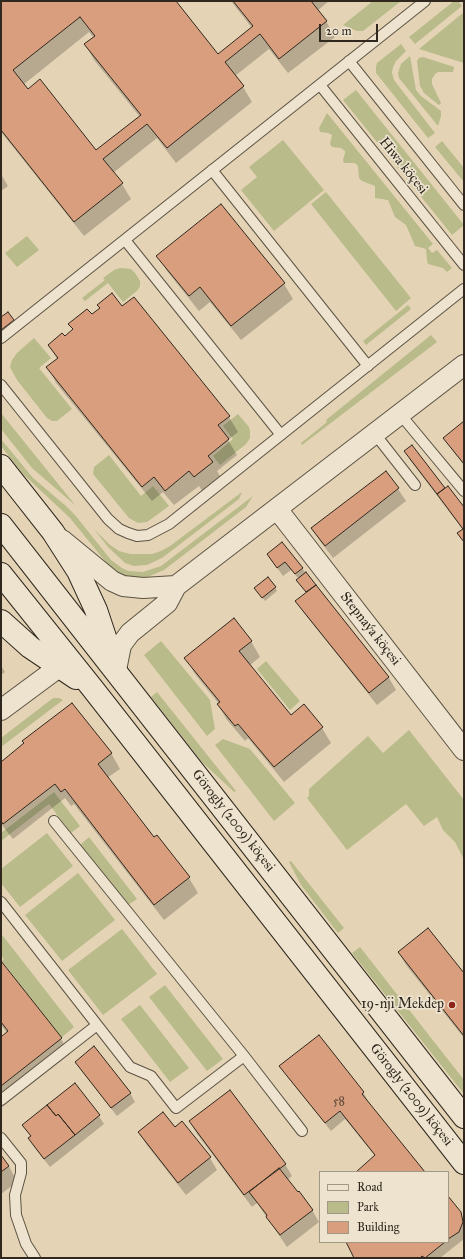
<!DOCTYPE html>
<html>
<head>
<meta charset="utf-8">
<style>
  body { margin:0 }
  #map { position:relative; width:465px; height:1259px; overflow:hidden; background:#e4d4b5; font-family:"IM FELL Great Primer",serif }
  canvas { display:block }
  .frame { position:absolute; inset:0; border:2px solid #30281e; pointer-events:none }
  .legend { position:absolute; left:319px; top:1171px; width:130px; height:72px; box-sizing:border-box; background:#ede3cf; border:1px solid #a19888; margin:0; padding:5px 7px; list-style:none; font-size:12px; color:#30281e }
  .legend li { display:flex; align-items:center; gap:8px; height:20px }
  .legend b { width:20px; border:1px solid #a19888 }
  .scale { position:absolute; left:319px; top:24px; width:59px; height:18px; box-sizing:border-box; border:2px solid #30281e; border-top:0; padding-left:5px; font-size:12px; line-height:14px; white-space:nowrap; color:#30281e; -webkit-text-stroke:3px #ede3cf; paint-order:stroke }
</style>
</head>
<body>
<div id="map">
<canvas width="465" height="1259"></canvas>
<div class="frame"></div>
<ul class="legend">
<li><b style="height:5px;background:#ede3cf"></b>Road</li>
<li><b style="height:11px;background:#b9bb8a"></b>Park</li>
<li><b style="height:11px;background:#d89e7d"></b>Building</li>
</ul>
<div class="scale">20 m</div>
</div>
<script>
const ctx = document.querySelector('canvas').getContext('2d');
ctx.lineJoin = 'round';
function fill(path, color) {
  ctx.fillStyle = color;
  ctx.fill(path, 'evenodd');
}
function poly(rows) {
  const path = new Path2D();
  for (const r of rows) {
    path.moveTo(r[0], r[1]);
    for (let i = 2; i < r.length; i += 2) path.lineTo(r[i], r[i + 1]);
  }
  return path;
}
function stroke(path, color, width, dash) {
  ctx.strokeStyle = color;
  ctx.lineWidth = width;
  ctx.lineCap = dash ? 'butt' : 'round';
  ctx.setLineDash(dash || []);
  ctx.stroke(path);
}
function drawText(font, color, halo, rows, align = 'center') {
  ctx.font = font + ' "IM FELL Great Primer",serif';
  ctx.lineWidth = 3.5;
  ctx.setLineDash([]);
  ctx.textBaseline = 'middle';
  ctx.strokeStyle = halo;
  ctx.fillStyle = color;
  for (const [text, x, y, turn = 0] of rows) {
    ctx.save();
    ctx.translate(x, y);
    ctx.rotate((+turn || 0) * Math.PI / 180);
    ctx.textAlign = isNaN(turn) ? turn : align;
    if (halo) ctx.strokeText(text, 0, 0);
    ctx.fillText(text, 0, 0);
    ctx.restore();
  }
}
fill(poly([
  [373,1,401,1,363,31,357,31,343,25],
  [454,1,458,1,462,6,415,44,409,37],
  [464,12,464,63,419,49],
  [401,44,406,51,396,61,393,67,392,73,394,80,435,133,428,138,376,73,376,67,377,63],
  [410,56,416,90,421,96,441,111,441,116,438,126,399,78,398,73,401,64],
  [423,57,454,67,453,72,438,72,435,74,432,79,432,84,441,103,439,105,424,93,420,86,417,61,419,58],
  [356,90,464,225,452,235,343,100],
  [327,113,433,244,428,248,432,253,437,250,452,268,447,272,443,268,428,264,427,260,426,249,415,246,406,225,395,217,388,200,375,198,375,186,362,181,359,178,358,166,355,163,344,163,343,160,345,153,345,151,341,148,332,147,330,144,332,135,328,133,320,132,319,128],
  [283,140,324,190,274,231,241,190,257,177,249,167],
  [442,141,464,168,464,182,435,147],
  [326,192,411,298,396,311,311,204],
  [27,236,39,250,17,267,5,253],
  [120,268,131,269,135,273,140,281,140,286,138,290,123,302,108,283,85,301,82,298,105,280,103,278,114,270],
  [408,305,411,309,366,345,363,341],
  [431,335,437,342,302,445,301,443,327,422,326,420],
  [34,338,51,358,39,368,72,409,57,421,52,421,47,418,17,380,10,367,12,360,17,353],
  [1,413,76,506,32,468,1,429],
  [238,414,249,427,250,431,250,438,246,444,220,465,213,456,233,439,223,426],
  [1,439,33,478,66,506,75,515,111,560,122,568,128,571,143,572,161,566,253,496,246,507,164,570,145,578,127,577,121,575,109,566,70,518,23,474,1,446],
  [109,455,141,496,153,486,169,506,147,522,138,523,129,518,93,474,94,467],
  [242,492,239,499,162,558,147,565,134,566,125,563,108,547,94,529,110,545,119,551,130,554,152,554,161,551,170,546],
  [161,641,210,700,215,729,207,736,144,655],
  [266,661,300,701,290,710,257,669],
  [157,692,236,791,234,792,202,762,151,697],
  [53,698,59,698,63,700,1,747,1,738],
  [409,730,464,800,464,860,455,842,443,830,437,817,424,826,406,804,347,850,307,798,309,796,309,789,368,736,383,753],
  [223,739,250,749,295,803,274,821,215,745],
  [54,792,80,826,71,833,49,804,1,841,1,833],
  [47,833,73,866,20,907,1,883,1,869],
  [89,837,137,899,128,905,80,845],
  [291,861,344,928,338,933,301,885,289,862],
  [78,873,115,920,62,961,25,915],
  [122,929,157,974,103,1015,68,970],
  [3,936,74,1027,61,1038,2,961,4,959,1,955,1,937],
  [360,947,464,1080,464,1094,352,953],
  [165,985,223,1059,207,1071,149,997],
  [140,1005,189,1068,170,1082,121,1019]
]), '#b9bb8a');
fill(poly([
  [1,1,175,1,218,55,252,28,231,1,329,1,317,11,326,21,335,37,288,73,269,49,235,76,243,87,252,102,176,163,157,138,113,173,122,184,131,199,84,236,1,132],
  [89,32,94,38,85,44,94,60,140,117,96,152,28,90,23,85],
  [1,174,8,186,1,191],
  [158,256,284,284,293,299,241,340,210,302,199,311,167,271],
  [134,298,229,417,238,432,228,440,237,455,217,471,221,478,203,492,199,486,174,505,163,492,152,501,56,383,48,367,57,359,49,345,65,337,73,330,70,324,91,316,122,307],
  [1,318,13,320,15,324,1,333],
  [464,422,464,465,449,446,444,438],
  [411,446,445,490,464,508,464,543,458,533,463,530,410,460,405,451],
  [385,472,398,489,406,501,333,558,320,541,313,529],
  [268,555,302,568,389,678,396,690,377,705,304,613,296,601,307,593,300,584,299,579,291,570,283,576],
  [275,587,277,591,265,601,258,592],
  [251,641,260,657,249,666,291,716,304,706,322,728,331,743,284,782,248,738,245,741,227,720,218,705,219,704,195,674,186,659],
  [1,666,5,672,1,675],
  [111,753,120,769,107,778,154,838,189,878,198,893,164,920,74,804,71,806,65,798,13,839,1,824,1,763],
  [399,953,464,975,464,1038,406,965],
  [1,959,9,973,61,1039,70,1054,1,1108,1,1038,7,1033,1,1025],
  [76,1062,130,1093,135,1102,117,1116,81,1070],
  [281,1067,363,1092,368,1101,367,1102,424,1172,358,1172,375,1156,345,1119,331,1131,286,1075],
  [75,1085,99,1116,104,1124,50,1167,34,1147,29,1139,31,1137,23,1125],
  [182,1122,210,1158,217,1170,186,1195,146,1144,139,1132,174,1128],
  [190,1122,285,1164,292,1176,287,1180,312,1210,319,1222,287,1247,257,1203,252,1207,197,1134],
  [1,1157,9,1166,17,1182,1,1194],
  [448,1197,461,1213,464,1227,464,1239,440,1258,355,1258,347,1242,448,1242]
]), '#0003');
const building = poly([
  [1,1,176,1,218,54,253,26,233,1,311,1,327,21,279,59,260,34,225,62,244,86,167,148,147,124,103,159,123,183,74,222,1,130,1,1],
  [80,17,95,36,84,44,141,115,96,150,40,79,28,89,13,70,80,17],
  [221,204,285,283,231,326,200,287,189,296,156,256,221,204],
  [112,293,122,306,134,297,230,416,218,425,229,439,208,456,213,462,194,477,189,471,165,491,154,477,142,487,46,367,58,358,48,345,62,333,65,336,73,329,68,324,87,309,92,314,100,308,97,305,112,293],
  [8,312,14,320,1,330,1,317,8,312],
  [464,421,464,464,443,438,464,421],
  [412,445,445,488,437,494,404,451,412,445],
  [386,471,399,488,325,546,311,528,386,471],
  [448,486,464,507,464,542,457,533,463,529,437,494,448,486],
  [282,542,303,568,295,574,285,562,277,568,267,554,282,542],
  [306,572,316,585,306,592,296,580,306,572],
  [268,577,276,587,262,598,254,588,268,577],
  [316,585,389,677,369,693,295,601,316,585],
  [234,618,252,641,239,651,291,715,304,704,323,727,274,767,238,724,235,726,217,704,220,702,184,658,234,618],
  [72,703,112,753,98,764,154,837,157,835,190,877,154,905,65,789,61,792,55,784,3,824,1,821,1,762,24,743,22,741,72,703],
  [428,928,464,973,464,1036,398,952,428,928],
  [1,961,62,1038,1,1086,1,1037,8,1031,1,1022,1,961],
  [319,1035,364,1092,362,1094,425,1172,356,1172,375,1155,340,1111,325,1123,279,1066,319,1035],
  [94,1046,131,1093,111,1108,75,1062,94,1046],
  [75,1083,100,1115,75,1135,58,1114,56,1116,47,1105,75,1083],
  [230,1090,286,1164,244,1195,189,1121,230,1090],
  [47,1105,56,1116,58,1114,75,1135,44,1159,28,1138,31,1136,22,1125,47,1105],
  [163,1112,175,1127,182,1121,211,1157,178,1183,138,1132,163,1112],
  [1,1155,9,1166,1,1172,1,1155],
  [279,1168,298,1192,299,1191,313,1210,280,1235,266,1217,267,1215,249,1192,279,1168],
  [448,1196,461,1212,463,1222,459,1232,448,1239,448,1196],
  [346,1242,445,1242,425,1258,422,1256,420,1258,354,1258,346,1242]
]);
fill(building, '#d89e7d');
stroke(building, '#30281e', 1);
const lane = poly([
  [349,61,464,205],
  [320,85,464,265],
  [212,170,368,366],
  [125,240,281,435],
  [1,338,425,1],
  [1,385,108,519,119,529,128,533,137,536,148,535,169,524,464,289],
  [400,414,464,491],
  [375,434,415,485],
  [54,821,244,1056,302,1131],
  [1,902,130,1067,151,1076,176,1108,244,1056],
  [1,1100,97,1025],
  [1,1138,21,1163,21,1173,15,1195,16,1215,26,1244,35,1258]
]);
const street = poly([
  [277,509,464,750],
  [62,540,112,581,123,586,143,588,176,586],
  [116,670,121,645,130,633,167,603,176,586,464,365],
  [1,710,59,667]
]);
const secondary = poly([
  [1,466,53,532,78,571,96,610,111,655],
  [1,525,464,1117],
  [1,574,93,689,464,1163],
  [1,621,30,647,76,678]
]);
stroke(lane, '#5d5344', 12);
stroke(street, '#5d5344', 22);
stroke(secondary, '#30281e', 24);
stroke(lane, '#ede3cf', 10);
stroke(street, '#ede3cf', 20);
stroke(secondary, '#ede3cf', 22);
for (const [x, y, r, color] of [
  [452,1005,4,"#8f2418"]
]) {
  const dot = new Path2D();
  dot.arc(x, y, r, 0, 2 * Math.PI);
  ctx.fillStyle = color;
  ctx.fill(dot);
  stroke(dot, '#ede3cf', 1.5);
}
drawText('12px', '#5a4636', null, [
  ["58",339,1102]
]);
drawText('14px', '#30281e', '#ede3cf', [
  ["Hiwa köçesi",403,166,51],
  ["Stepnaýa köçesi",370,629,52],
  ["Görogly (2009) köçesi",233,821,52],
  ["Görogly (2009) köçesi",411,1095,52]
]);
drawText('14px', '#30281e', '#ede3cf', [
  ["19-nji Mekdep",444,1005]
], 'right');
</script>
</body>
</html>
